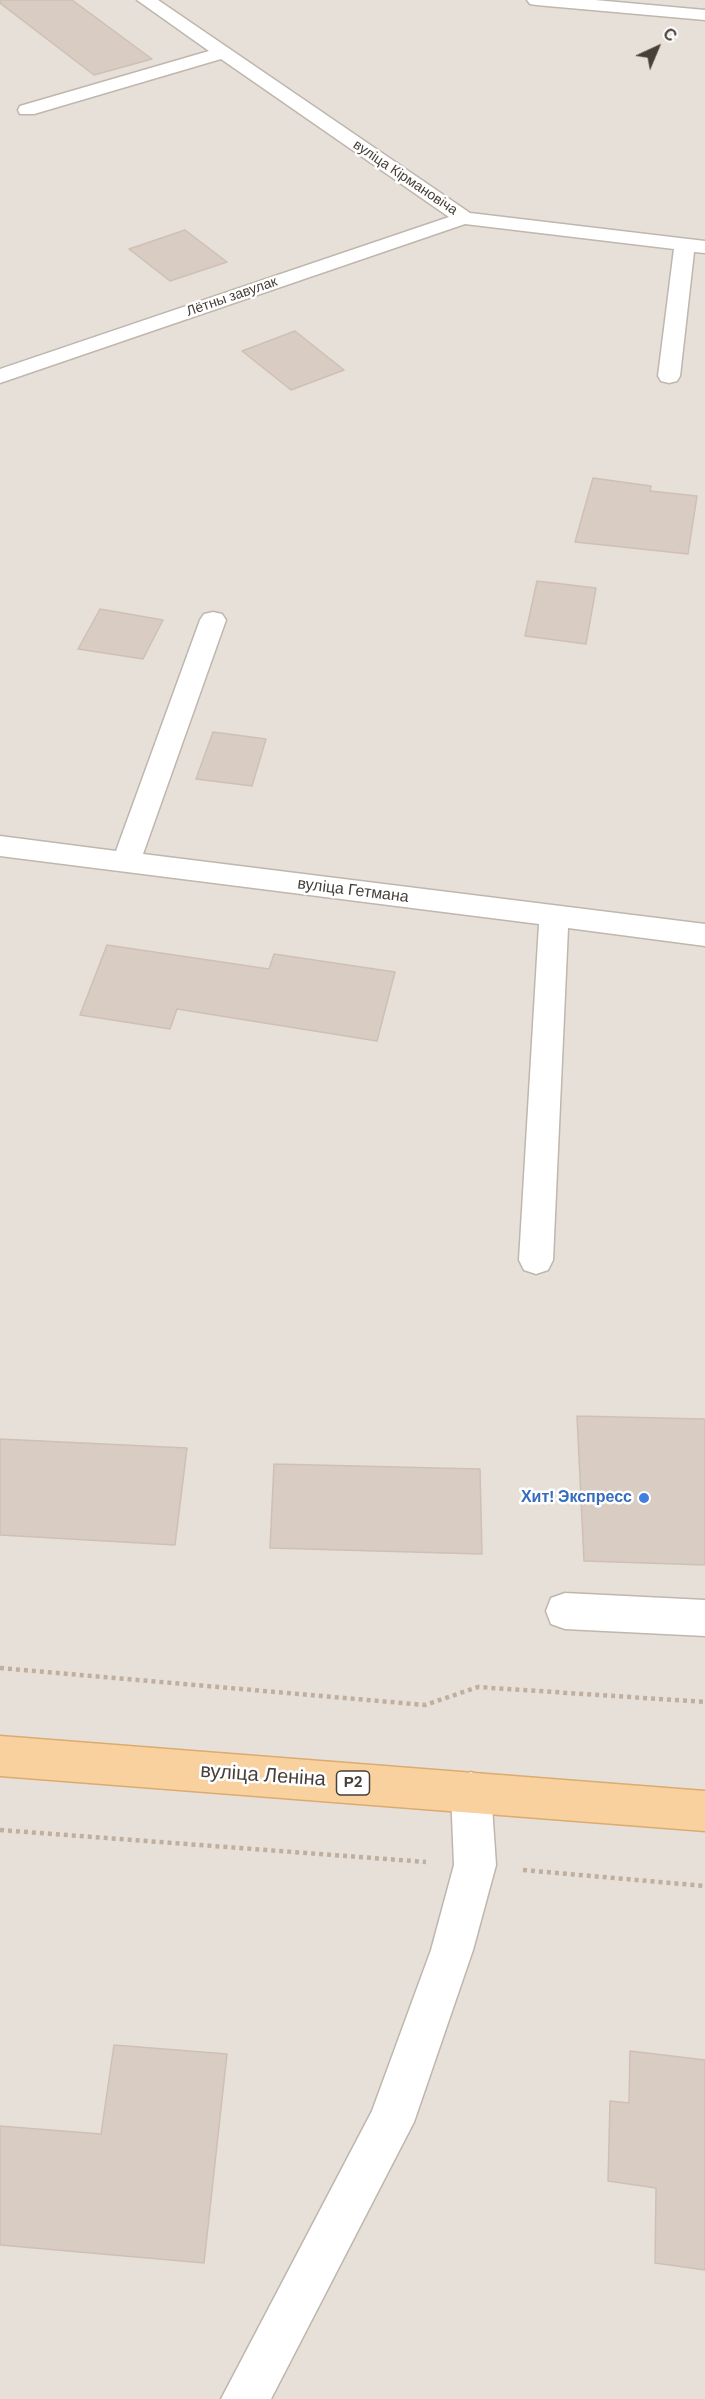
<!DOCTYPE html>
<html>
<head>
<meta charset="utf-8">
<style>
  body { margin:0 }
  #map { position:relative; width:705px; height:2399px; overflow:hidden; background:#f4efea; font-family:"DM Sans",sans-serif }
  canvas { display:block }
  .north { position:absolute; left:627px; top:18px; width:60px; height:60px; -webkit-text-stroke:4px #fff; paint-order:stroke; rotate:44deg; font-size:16px; font-weight:700; line-height:24px; text-align:center; color:#473f38 }
  .north::after { content:''; display:block; margin:auto; width:21px; height:27px; background:#473f38; clip-path:polygon(50% 0,100% 100%,50% 72%,0 100%) }
</style>
</head>
<body>
<div id="map">
<canvas width="705" height="2399"></canvas>
<div class="north">С</div>
</div>
<script>
const ctx = document.querySelector('canvas').getContext('2d');
ctx.lineJoin = 'round';
function fill(path, color) {
  ctx.fillStyle = color;
  ctx.fill(path, 'evenodd');
}
function poly(rows) {
  const path = new Path2D();
  for (const r of rows) {
    path.moveTo(r[0], r[1]);
    for (let i = 2; i < r.length; i += 2) path.lineTo(r[i], r[i + 1]);
  }
  return path;
}
function stroke(path, color, width, dash) {
  ctx.strokeStyle = color;
  ctx.lineWidth = width;
  ctx.lineCap = dash ? 'butt' : 'round';
  ctx.setLineDash(dash || []);
  ctx.stroke(path);
}
function drawText(font, color, halo, rows, align = 'center') {
  ctx.font = font + ' "DM Sans",sans-serif';
  ctx.lineWidth = 5;
  ctx.setLineDash([]);
  ctx.textBaseline = 'middle';
  ctx.strokeStyle = halo;
  ctx.fillStyle = color;
  for (const [text, x, y, turn = 0] of rows) {
    ctx.save();
    ctx.translate(x, y);
    ctx.rotate((+turn || 0) * Math.PI / 180);
    ctx.textAlign = isNaN(turn) ? turn : align;
    if (halo) ctx.strokeText(text, 0, 0);
    ctx.fillText(text, 0, 0);
    ctx.restore();
  }
}
fill(poly([
  [0,0,705,0,705,2399,0,2399]
]), '#e7e0d8');
const building = poly([
  [0,0,72,0,152,59,94,75,0,3,0,0],
  [185,230,227,262,170,281,129,249,185,230],
  [295,331,344,370,291,390,242,351,295,331],
  [593,478,651,486,650,491,697,496,688,554,575,542,593,478],
  [537,581,596,588,586,644,525,636,537,581],
  [100,609,163,620,143,659,78,649,100,609],
  [213,732,266,739,252,786,196,779,213,732],
  [107,945,269,969,274,954,395,972,377,1041,177,1009,170,1029,80,1015,107,945],
  [577,1416,705,1419,705,1565,584,1561,577,1416],
  [0,1439,187,1448,175,1545,0,1535,0,1439],
  [274,1464,480,1469,482,1554,270,1548,274,1464],
  [114,2045,227,2054,204,2263,0,2245,0,2126,101,2134,114,2045],
  [630,2051,705,2060,705,2270,655,2263,656,2188,608,2181,610,2101,629,2103,630,2051]
]);
fill(building, '#d8ccc3');
stroke(building, '#cfc0b3', 1.5);
const minor = poly([
  [137,0,158,0,470,213,705,241,705,253,694,252,680,376,677,381,669,383,661,381,658,376,674,249,465,224,0,383,0,369,449,217,221,59,34,114,20,114,18,110,20,106,209,51,137,0],
  [527,0,595,0,705,10,705,20,536,5,530,4,527,0],
  [213,612,222,614,226,620,143,854,705,924,705,946,568,928,553,1260,548,1270,536,1274,524,1270,519,1260,539,924,0,856,0,836,116,851,200,620,204,614,213,612],
  [565,1593,705,1600,705,1636,565,1629,551,1624,546,1611,551,1598,565,1593],
  [471,1772,485,1778,491,1792,496,1865,473,1950,414,2122,271,2399,221,2399,372,2111,431,1950,454,1865,451,1792,457,1778,471,1772]
]);
const major = poly([
  [0,1736,705,1791,705,1831,0,1776,0,1736]
]);
stroke(minor, '#bfb6ad', 3);
stroke(major, '#dcab6f', 3);
stroke(poly([
  [0,1668,425,1705,478,1687,705,1702],
  [0,1830,426,1862],
  [523,1870,705,1886]
]), '#c0af9f', 4.5, [4, 4]);
fill(minor, '#fff');
fill(major, '#f8d19f');
for (const [x, y, r, color] of [
  [644,1498,6,"#3f7fe0"]
]) {
  const dot = new Path2D();
  dot.arc(x, y, r, 0, 2 * Math.PI);
  ctx.fillStyle = color;
  ctx.fill(dot);
  stroke(dot, '#fff', 2);
}
drawText('14px', '#473f38', '#fff', [
  ["вуліца Кірмановіча",405,178,34],
  ["Лётны завулак",232,297,-19]
]);
for (const [x, y, w] of [
  [353,1783,33]
]) {
  const box = new Path2D();
  box.roundRect(x - w / 2, y - 12, w, 24, 4.5);
  ctx.fillStyle = '#fff';
  ctx.fill(box);
  stroke(box, '#473f38', 1.5);
}
drawText('bold 15px', '#473f38', null, [
  ["Р2",353,1783]
]);
drawText('16px', '#473f38', '#fff', [
  ["вуліца Гетмана",353,891,7]
]);
drawText('bold 16px', '#366cbe', '#fff', [
  ["Хит! Экспресс",632,1498]
], 'right');
drawText('20px', '#473f38', '#fff', [
  ["вуліца Леніна",263,1776,4]
]);
</script>
</body>
</html>
